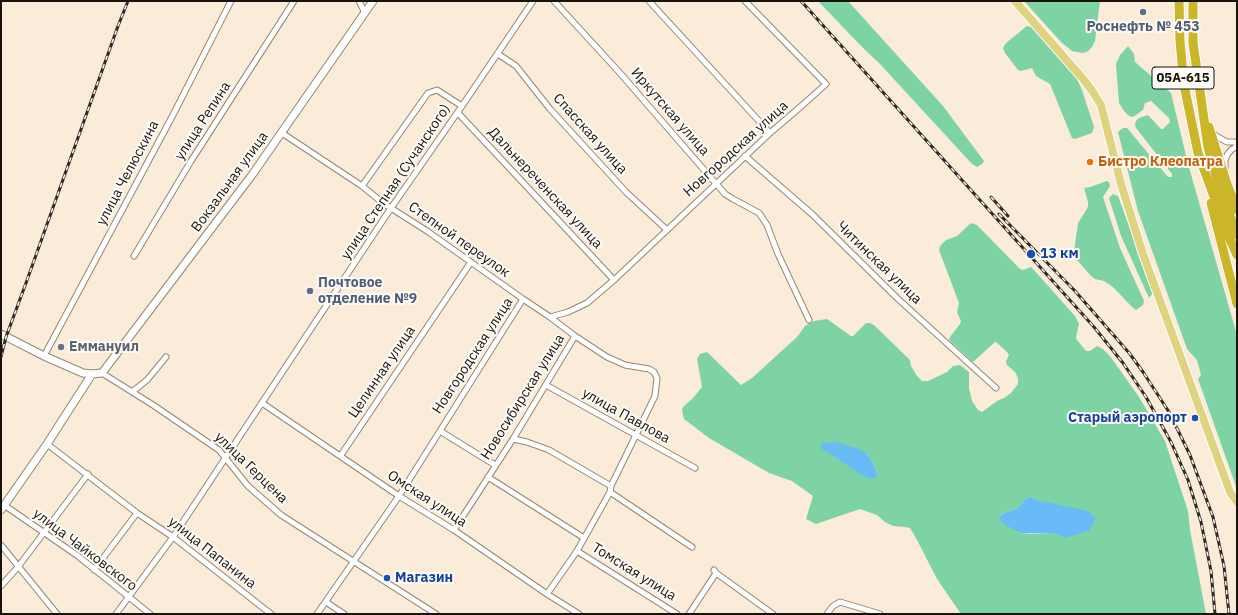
<!DOCTYPE html>
<html>
<head>
<meta charset="utf-8">
<style>
  body { margin:0 }
  #map { position:relative; width:1238px; height:615px; overflow:hidden; background:#faecd8; font-family:"IBM Plex Sans",sans-serif }
  canvas { display:block }
  .frame { position:absolute; inset:0; border:2px solid #18130c; pointer-events:none }
</style>
</head>
<body>
<div id="map">
<canvas width="1238" height="615"></canvas>
<div class="frame"></div>
</div>
<script>
const ctx = document.querySelector('canvas').getContext('2d');
ctx.lineJoin = 'round';
function fill(path, color) {
  ctx.fillStyle = color;
  ctx.fill(path, 'evenodd');
}
function poly(rows) {
  const path = new Path2D();
  for (const r of rows) {
    path.moveTo(r[0], r[1]);
    for (let i = 2; i < r.length; i += 2) path.lineTo(r[i], r[i + 1]);
  }
  return path;
}
function stroke(path, color, width, dash) {
  ctx.strokeStyle = color;
  ctx.lineWidth = width;
  ctx.lineCap = dash ? 'butt' : 'round';
  ctx.setLineDash(dash || []);
  ctx.stroke(path);
}
function drawText(font, color, halo, rows, align = 'center') {
  ctx.font = font + ' "IBM Plex Sans",sans-serif';
  ctx.lineWidth = 4;
  ctx.setLineDash([]);
  ctx.textBaseline = 'middle';
  ctx.strokeStyle = halo;
  ctx.fillStyle = color;
  for (const [text, x, y, turn = 0] of rows) {
    ctx.save();
    ctx.translate(x, y);
    ctx.rotate((+turn || 0) * Math.PI / 180);
    ctx.textAlign = isNaN(turn) ? turn : align;
    if (halo) ctx.strokeText(text, 0, 0);
    ctx.fillText(text, 0, 0);
    ctx.restore();
  }
}
fill(poly([
  [818,1,848,1,943,106,984,161,982,164,977,167,972,164,880,64,862,47],
  [1024,1,1100,1,1095,41,1092,47,1087,52,1082,53,1072,51,1062,43],
  [1027,26,1031,27,1076,77,1082,90,1094,127,1092,133,1075,139,1072,138,1050,84,1036,76,1032,68,1021,71,1018,70,1005,53,1003,48,1006,43],
  [1128,46,1134,54,1135,62,1171,93,1188,164,1237,335,1237,489,1198,379,1201,375,1197,360,1187,349,1138,211,1118,132,1123,128,1127,128,1168,177,1172,177,1172,174,1136,128,1135,125,1136,121,1139,118,1148,115,1161,129,1163,129,1170,122,1169,118,1151,101,1145,103,1143,110,1133,117,1129,116,1124,111,1119,103,1116,64,1120,55],
  [1107,181,1109,182,1110,186,1103,197,1120,248,1144,301,1143,305,1136,310,1132,307,1113,287,1104,281,1095,279,1091,276,1077,260,1074,252,1078,223,1088,207,1088,202,1084,188,1090,187],
  [1113,194,1118,196,1138,250,1153,293,1149,298,1121,236,1109,198],
  [971,223,977,225,1020,269,1023,270,1031,267,1034,270,1075,316,1079,324,1076,337,1077,340,1086,351,1090,351,1097,346,1103,349,1110,356,1139,397,1165,441,1188,511,1190,530,1206,614,961,614,937,579,917,540,910,528,905,527,893,526,885,522,877,515,860,509,816,524,806,519,813,496,792,481,769,473,709,438,684,419,682,410,683,407,693,398,702,387,697,359,700,354,707,352,741,385,752,378,797,337,805,326,814,321,827,319,851,336,853,336,866,323,870,323,874,325,910,360,911,366,917,376,922,381,928,381,947,372,953,366,960,365,969,372,969,388,972,401,978,410,982,412,997,401,1004,398,1011,393,1018,384,1018,379,1016,373,1007,365,1006,361,1009,355,1007,352,996,342,995,342,973,362,949,340,950,337,960,324,961,321,957,312,959,303,939,250,940,246,946,240,957,236],
  [866,453,872,461,877,473,847,465,834,457],
  [1030,496,1037,500,1068,508,1058,534,1030,534,1021,533,999,517,1006,512,1016,509]
]), '#7dd3a4');
fill(poly([
  [835,442,859,449,866,453,872,461,877,473,876,477,873,479,865,477,822,449,820,445,822,443],
  [1030,496,1037,500,1087,511,1096,518,1089,531,1065,538,1058,534,1021,533,1002,523,999,517,1006,512,1016,509]
]), '#68bbf6');
const street = poly([
  [359,1,365,13],
  [554,1,620,73,725,194,733,199,759,213,767,225,778,254,809,320],
  [649,1,770,133],
  [498,54,516,66,550,109,626,192,666,229],
  [458,113,614,280],
  [282,133,362,186,383,203,427,231,523,299],
  [1213,133,1216,136,1227,142,1237,142],
  [745,156,813,215,897,298,996,388],
  [1225,168,1225,161,1227,155,1231,150,1237,146],
  [362,186,428,93,437,90,462,106],
  [134,256,191,161,294,1],
  [550,317,575,336],
  [44,356,173,115,231,1],
  [102,373,153,405,219,450,248,486,281,515,436,614],
  [546,385,695,468],
  [132,392,147,380,166,357],
  [262,403,399,496,454,530,547,594,579,614],
  [440,431,495,465],
  [513,439,527,442,549,450,611,486],
  [47,444,137,513,173,537,271,614],
  [341,455,471,262],
  [488,477,584,538],
  [610,492,692,547],
  [4,505,78,556,150,614],
  [454,530,513,439,575,336,607,357,625,365,649,369,654,372,657,378,655,396,611,486,610,492,577,551,547,594],
  [1,545,57,614],
  [577,551,677,614],
  [94,570,137,513],
  [714,570,716,573,773,614],
  [1,586,18,567,88,474],
  [326,602,344,614],
  [116,614,173,537,391,208,462,106,533,1],
  [317,614,399,496,523,299,550,317,568,312,587,303,614,280,770,133,798,109,826,84,745,1],
  [689,614,716,573],
  [827,614,833,606,840,602,880,614]
]);
const secondary = poly([
  [1,334,44,356,83,373,92,374,102,373,252,175,373,1],
  [1,510,47,444,92,374]
]);
const primary = poly([
  [1015,1,1084,80,1093,92,1101,105,1121,184,1143,254,1230,492,1237,502]
]);
const highway = poly([
  [1179,1,1180,41,1184,85,1198,153,1228,235,1237,255],
  [1193,1,1193,43,1208,147,1217,179,1237,235],
  [1209,127,1226,181,1237,210],
  [1211,203,1237,304]
]);
stroke(street, '#938673', 7);
stroke(secondary, '#938673', 9);
stroke(primary, '#fff', 10);
stroke(highway, '#fff', 11);
stroke(street, '#fff', 5);
stroke(secondary, '#fff', 7);
stroke(primary, '#e0d37f', 8);
stroke(highway, '#cbb629', 9);
const rail = poly([
  [801,1,1094,327,1123,363,1146,397,1171,442,1188,480,1201,522,1211,571,1215,614],
  [991,197,1008,216],
  [999,214,1075,291,1130,354,1143,372,1169,412,1190,455,1213,517,1224,566,1229,614],
  [1,357,6,337,26,283,118,26,128,1]
]);
stroke(rail, '#302a22', 3);
stroke(rail, '#fefbf7', 1.5, [4.5]);
for (const [x, y, r, color] of [
  [1143,12,4,"#5c6f8a"],
  [1090,162,4,"#e8710a"],
  [1031,254,5,"#1a4fb4"],
  [310,291,4,"#5c6f8a"],
  [61,347,4,"#6b7280"],
  [1195,418,4,"#1a4fb4"],
  [387,578,4,"#1a4fb4"]
]) {
  const dot = new Path2D();
  dot.arc(x, y, r, 0, 2 * Math.PI);
  ctx.fillStyle = color;
  ctx.fill(dot);
  stroke(dot, '#fefbf7', 1.5);
}
for (const [x, y, w] of [
  [1183,78,62]
]) {
  const box = new Path2D();
  box.roundRect(x - w / 2, y - 11, w, 22, 3);
  ctx.fillStyle = '#fefbf7';
  ctx.fill(box);
  stroke(box, '#18130c', 1);
}
drawText('bold 13px', '#18130c', null, [
  ["05А-615",1183,78]
]);
drawText('bold 14px', '#4e5e75', '#fefbf7', [
  ["Роснефть № 453",1143,27],
  ["Почтовое",318,283,"left"],
  ["отделение №9",318,299,"left"]
]);
drawText('14px', '#18130c', '#fefbf7', [
  ["Иркутская улица",670,112,49],
  ["улица Репина",203,121,-57],
  ["Спасская улица",590,134,48],
  ["Новгородская улица",736,149,-42],
  ["улица Челюскина",128,173,-62],
  ["Вокзальная улица",230,182,-54],
  ["улица Степная (Сучанского)",396,182,-56],
  ["Дальнереченская улица",545,188,47],
  ["Степной переулок",459,240,35],
  ["Читинская улица",879,263,44],
  ["Новгородская улица",473,356,-57],
  ["Целинная улица",382,372,-56],
  ["Новосибирская улица",523,397,-58],
  ["улица Павлова",626,416,29],
  ["улица Герцена",251,468,44],
  ["Омская улица",427,499,33],
  ["улица Чайковского",85,550,37],
  ["улица Папанина",212,553,38],
  ["Томская улица",634,572,32]
]);
drawText('bold 14px', '#c56008', '#fefbf7', [
  ["Бистро Клеопатра",1098,162]
], 'left');
drawText('bold 14px', '#164399', '#fefbf7', [
  ["13 км",1040,254],
  ["Старый аэропорт",1187,418,"right"],
  ["Магазин",395,578]
], 'left');
drawText('bold 14px', '#5b616d', '#fefbf7', [
  ["Еммануил",69,347]
], 'left');
</script>
</body>
</html>
